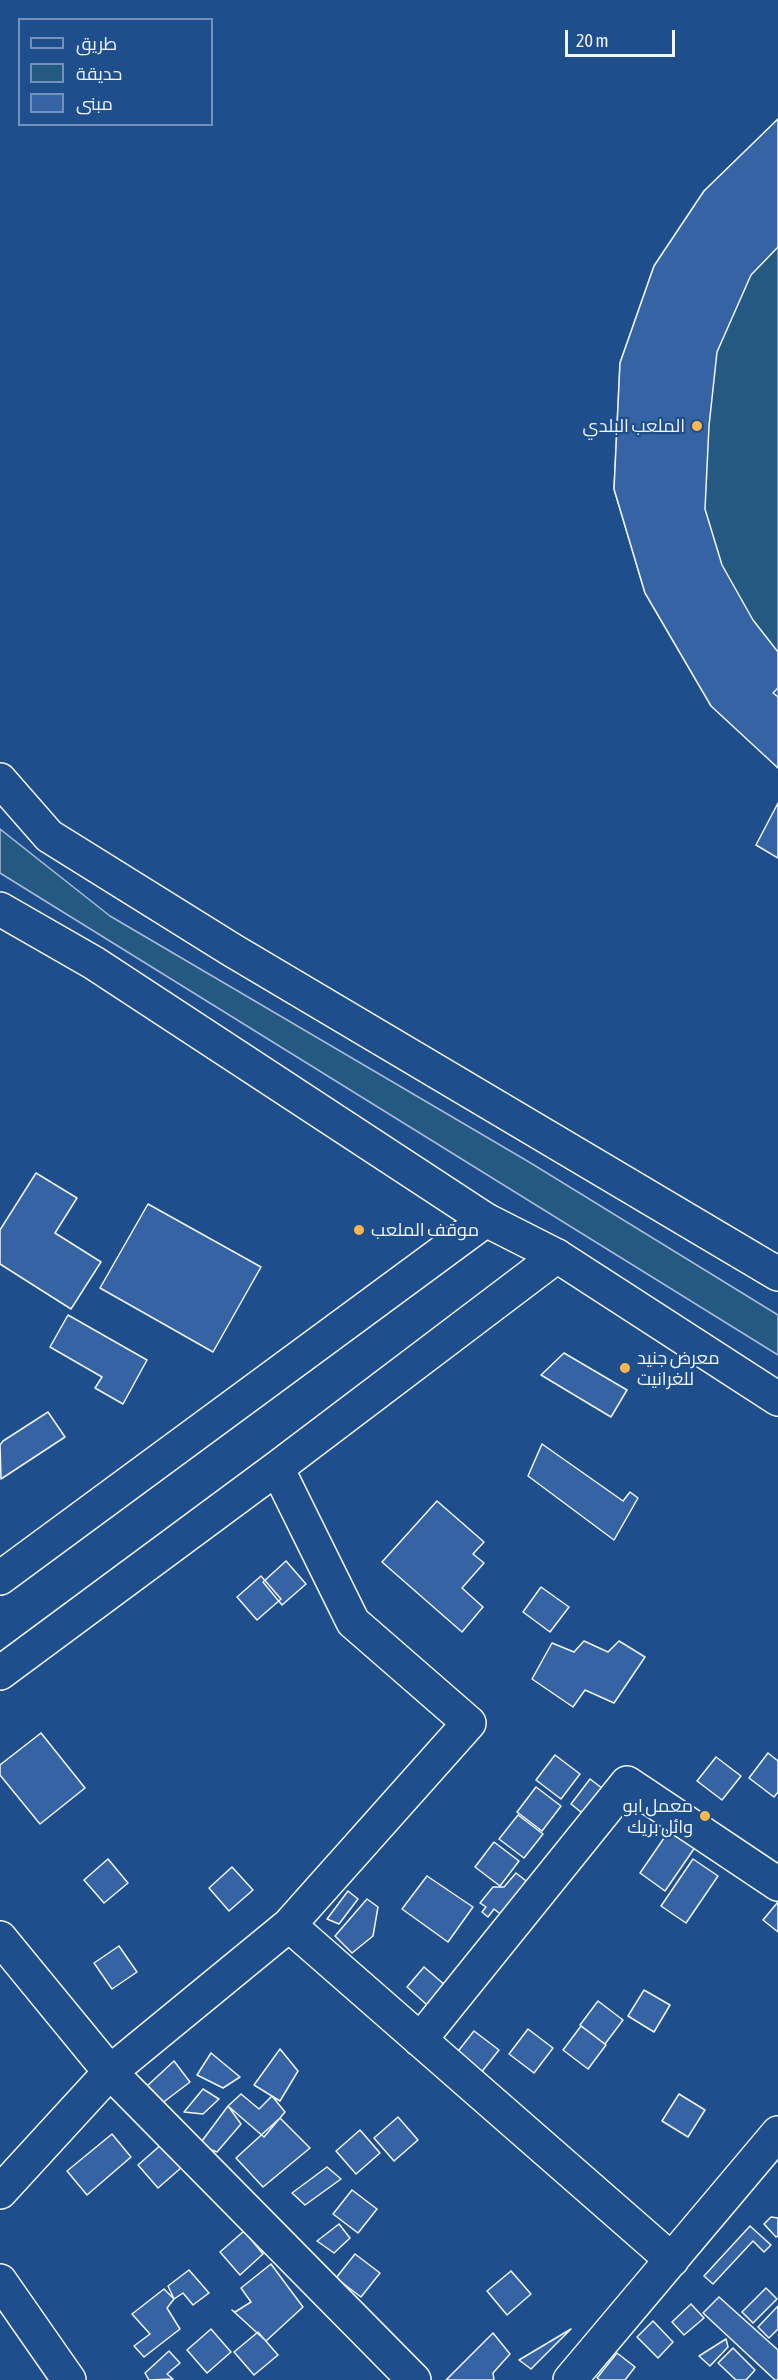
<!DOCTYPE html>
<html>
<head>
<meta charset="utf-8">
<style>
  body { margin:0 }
  #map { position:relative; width:778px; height:2380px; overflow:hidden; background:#1f4e8c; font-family:"Asap Condensed",Cairo,sans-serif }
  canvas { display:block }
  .legend { position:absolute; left:18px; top:18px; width:195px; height:108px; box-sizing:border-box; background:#1f4e8c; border:2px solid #7391ba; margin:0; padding:8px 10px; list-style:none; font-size:18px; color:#f2f6ff }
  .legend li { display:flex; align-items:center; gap:12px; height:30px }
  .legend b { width:30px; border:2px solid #7391ba }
  .scale { position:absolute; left:565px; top:30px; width:110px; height:27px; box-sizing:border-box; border:3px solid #f2f6ff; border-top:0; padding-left:8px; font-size:18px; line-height:21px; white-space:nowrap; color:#f2f6ff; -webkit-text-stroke:4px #1f4e8c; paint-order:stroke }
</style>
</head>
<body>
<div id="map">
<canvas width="778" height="2380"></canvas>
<ul class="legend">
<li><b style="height:8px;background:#1f4e8c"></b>طريق</li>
<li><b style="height:16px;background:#245a82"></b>حديقة</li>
<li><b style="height:16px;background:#3563a3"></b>مبنى</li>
</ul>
<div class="scale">20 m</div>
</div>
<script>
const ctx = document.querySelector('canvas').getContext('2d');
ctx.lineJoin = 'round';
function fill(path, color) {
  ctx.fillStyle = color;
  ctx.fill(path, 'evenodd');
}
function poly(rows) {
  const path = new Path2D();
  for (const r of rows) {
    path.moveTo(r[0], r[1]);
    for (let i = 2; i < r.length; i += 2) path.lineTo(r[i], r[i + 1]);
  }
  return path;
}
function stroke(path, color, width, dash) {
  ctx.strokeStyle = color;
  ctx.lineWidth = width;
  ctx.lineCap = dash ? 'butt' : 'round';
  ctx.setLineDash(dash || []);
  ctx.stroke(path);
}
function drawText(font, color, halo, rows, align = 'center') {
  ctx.font = font + ' "Asap Condensed",Cairo,sans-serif';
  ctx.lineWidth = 4.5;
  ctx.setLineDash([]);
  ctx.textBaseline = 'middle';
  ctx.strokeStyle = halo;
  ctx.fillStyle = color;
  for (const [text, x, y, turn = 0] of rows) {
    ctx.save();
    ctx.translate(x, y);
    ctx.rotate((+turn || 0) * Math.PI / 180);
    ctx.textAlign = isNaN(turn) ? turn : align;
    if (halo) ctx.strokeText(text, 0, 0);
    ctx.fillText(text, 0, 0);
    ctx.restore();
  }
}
const green = poly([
  [778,119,778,768,645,593,614,489,620,363,654,266,704,191,778,119],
  [0,829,110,916,529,1162,778,1315,778,1355,0,873,0,829]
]);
fill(green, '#245a82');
stroke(green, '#a8bbd7', 1.5);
const building = poly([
  [778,119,778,247,751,275,717,352,709,426,705,509,722,565,753,620,778,652,778,688,773,693,778,697,778,768,711,706,645,593,614,489,620,363,654,266,704,191,778,119],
  [778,803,778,858,756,845,778,803],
  [36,1173,77,1198,55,1233,101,1262,71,1309,0,1264,0,1230,36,1173],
  [148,1204,261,1267,213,1352,100,1288,148,1204],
  [68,1315,147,1360,123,1404,95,1388,102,1377,50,1347,68,1315],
  [564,1353,627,1390,611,1417,541,1375,564,1353],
  [48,1412,65,1437,1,1479,0,1445,3,1441,48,1412],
  [542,1444,623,1501,630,1492,638,1498,614,1540,528,1476,542,1444],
  [437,1501,484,1542,473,1554,484,1563,462,1588,483,1607,462,1632,382,1562,437,1501],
  [286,1561,306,1584,282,1605,263,1582,286,1561],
  [261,1576,281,1599,257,1620,237,1597,261,1576],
  [541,1587,569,1607,550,1632,523,1612,541,1587],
  [584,1641,608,1652,619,1641,645,1657,614,1703,585,1690,573,1707,532,1679,552,1643,574,1652,584,1641],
  [41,1733,85,1788,40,1824,0,1775,0,1765,41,1733],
  [768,1753,778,1761,778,1792,774,1797,749,1778,768,1753],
  [555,1755,580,1774,561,1799,536,1780,555,1755],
  [716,1757,741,1776,722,1800,697,1781,716,1757],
  [590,1779,611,1795,592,1821,571,1804,590,1779],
  [536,1787,561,1806,542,1831,517,1812,536,1787],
  [518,1815,543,1834,524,1858,499,1839,518,1815],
  [673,1825,698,1843,665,1891,640,1873,673,1825],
  [494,1842,519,1861,500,1886,475,1867,494,1842],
  [108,1859,128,1883,104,1903,84,1880,108,1859],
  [693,1859,718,1876,686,1923,661,1906,693,1859],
  [232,1867,253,1890,229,1911,209,1888,232,1867],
  [516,1873,535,1888,508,1920,494,1909,488,1917,482,1912,486,1907,480,1903,493,1887,504,1887,516,1873],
  [427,1876,473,1907,448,1942,402,1909,427,1876],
  [348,1891,358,1899,339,1924,327,1919,348,1891],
  [367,1899,378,1907,373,1936,352,1953,335,1936,367,1899],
  [778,1902,778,1932,763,1920,778,1902],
  [119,1946,137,1972,112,1989,94,1963,119,1946],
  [424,1967,453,1992,435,2012,407,1987,424,1967],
  [644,1990,670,2005,654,2032,628,2016,644,1990],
  [598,2001,623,2020,605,2044,580,2025,598,2001],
  [581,2026,606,2045,588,2069,563,2050,581,2026],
  [528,2029,553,2048,534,2073,509,2054,528,2029],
  [474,2031,499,2050,480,2074,455,2055,474,2031],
  [280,2049,298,2071,280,2101,254,2085,280,2049],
  [211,2053,240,2077,223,2088,197,2075,211,2053],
  [174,2061,190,2082,161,2104,147,2086,174,2061],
  [203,2089,219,2099,203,2114,184,2112,203,2089],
  [241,2094,259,2109,272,2096,285,2112,264,2137,228,2106,241,2094],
  [679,2094,705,2110,688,2137,662,2121,679,2094],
  [228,2106,241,2124,217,2152,199,2145,228,2106],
  [398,2117,418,2140,394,2161,374,2138,398,2117],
  [280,2118,310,2148,263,2187,236,2158,280,2118],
  [360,2130,380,2153,356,2174,336,2151,360,2130],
  [112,2134,131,2157,87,2195,67,2171,112,2134],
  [162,2144,182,2167,158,2188,138,2165,162,2144],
  [327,2167,341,2179,305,2205,292,2193,327,2167],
  [352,2190,377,2209,358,2233,333,2214,352,2190],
  [771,2217,778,2218,778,2236,776,2237,764,2224,771,2217],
  [339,2224,350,2238,334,2253,317,2241,339,2224],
  [750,2226,771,2245,764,2252,753,2241,713,2284,704,2276,750,2226],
  [244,2231,263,2254,240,2275,220,2252,244,2231],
  [355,2254,380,2273,361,2297,336,2278,355,2254],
  [271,2264,303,2307,266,2341,232,2310,235,2312,251,2302,241,2288,271,2264],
  [189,2270,209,2293,193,2305,183,2293,174,2299,168,2286,189,2270],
  [511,2271,531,2294,507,2315,487,2291,511,2271],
  [766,2288,777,2299,753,2323,742,2312,766,2288],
  [164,2289,174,2299,167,2308,180,2329,144,2357,134,2346,150,2334,132,2314,164,2289],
  [719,2297,778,2350,778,2380,775,2380,703,2313,719,2297],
  [691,2304,704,2318,684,2335,672,2322,691,2304],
  [778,2306,778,2329,769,2338,758,2327,778,2306],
  [653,2321,673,2342,658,2358,637,2337,653,2321],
  [211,2329,231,2352,207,2373,187,2350,211,2329],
  [571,2329,531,2369,519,2360,571,2329],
  [258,2332,278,2355,254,2375,234,2352,258,2332],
  [493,2333,510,2354,493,2373,494,2380,446,2380,493,2333],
  [726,2339,728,2347,710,2366,699,2356,726,2339],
  [733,2348,755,2370,746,2380,736,2380,718,2363,733,2348],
  [169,2351,180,2363,167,2374,173,2379,149,2380,145,2373,169,2351],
  [617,2353,635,2367,625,2380,600,2380,597,2378,617,2353]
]);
fill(building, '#3563a3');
stroke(building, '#f2f6ff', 1.5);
const minor = poly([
  [0,1578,486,1220],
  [0,1673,277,1468,557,1256],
  [289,1925,672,2260],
  [0,1938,110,2072,414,2380],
  [420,2040,627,1783,778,1884],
  [0,2192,110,2072,289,1925,469,1723,353,1622,277,1468],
  [0,2281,69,2380],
  [570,2380,778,2133]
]);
const primary = poly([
  [0,780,49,836,232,950,778,1274],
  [0,909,94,963,486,1220,557,1256,778,1399]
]);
stroke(minor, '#f2f6ff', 36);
stroke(primary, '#f2f6ff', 36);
stroke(minor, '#1f4e8c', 33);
stroke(primary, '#1f4e8c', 33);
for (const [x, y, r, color] of [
  [697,426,6,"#ffb74d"],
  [359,1230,6,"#ffb74d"],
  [625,1368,6,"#ffb74d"],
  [705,1816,6,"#ffb74d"]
]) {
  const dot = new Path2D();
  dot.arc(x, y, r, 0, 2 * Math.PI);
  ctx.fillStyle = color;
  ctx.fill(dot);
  stroke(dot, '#1f4e8c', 2);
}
drawText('18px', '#f2f6ff', '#1f4e8c', [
  ["الملعب البلدي",685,426],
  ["موقف الملعب",371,1230,"left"],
  ["معرض جنيد",637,1358,"left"],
  ["للغرانيت",637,1379,"left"],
  ["معمل ابو",693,1806],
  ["وائل بريك",693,1827]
], 'right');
</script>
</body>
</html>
